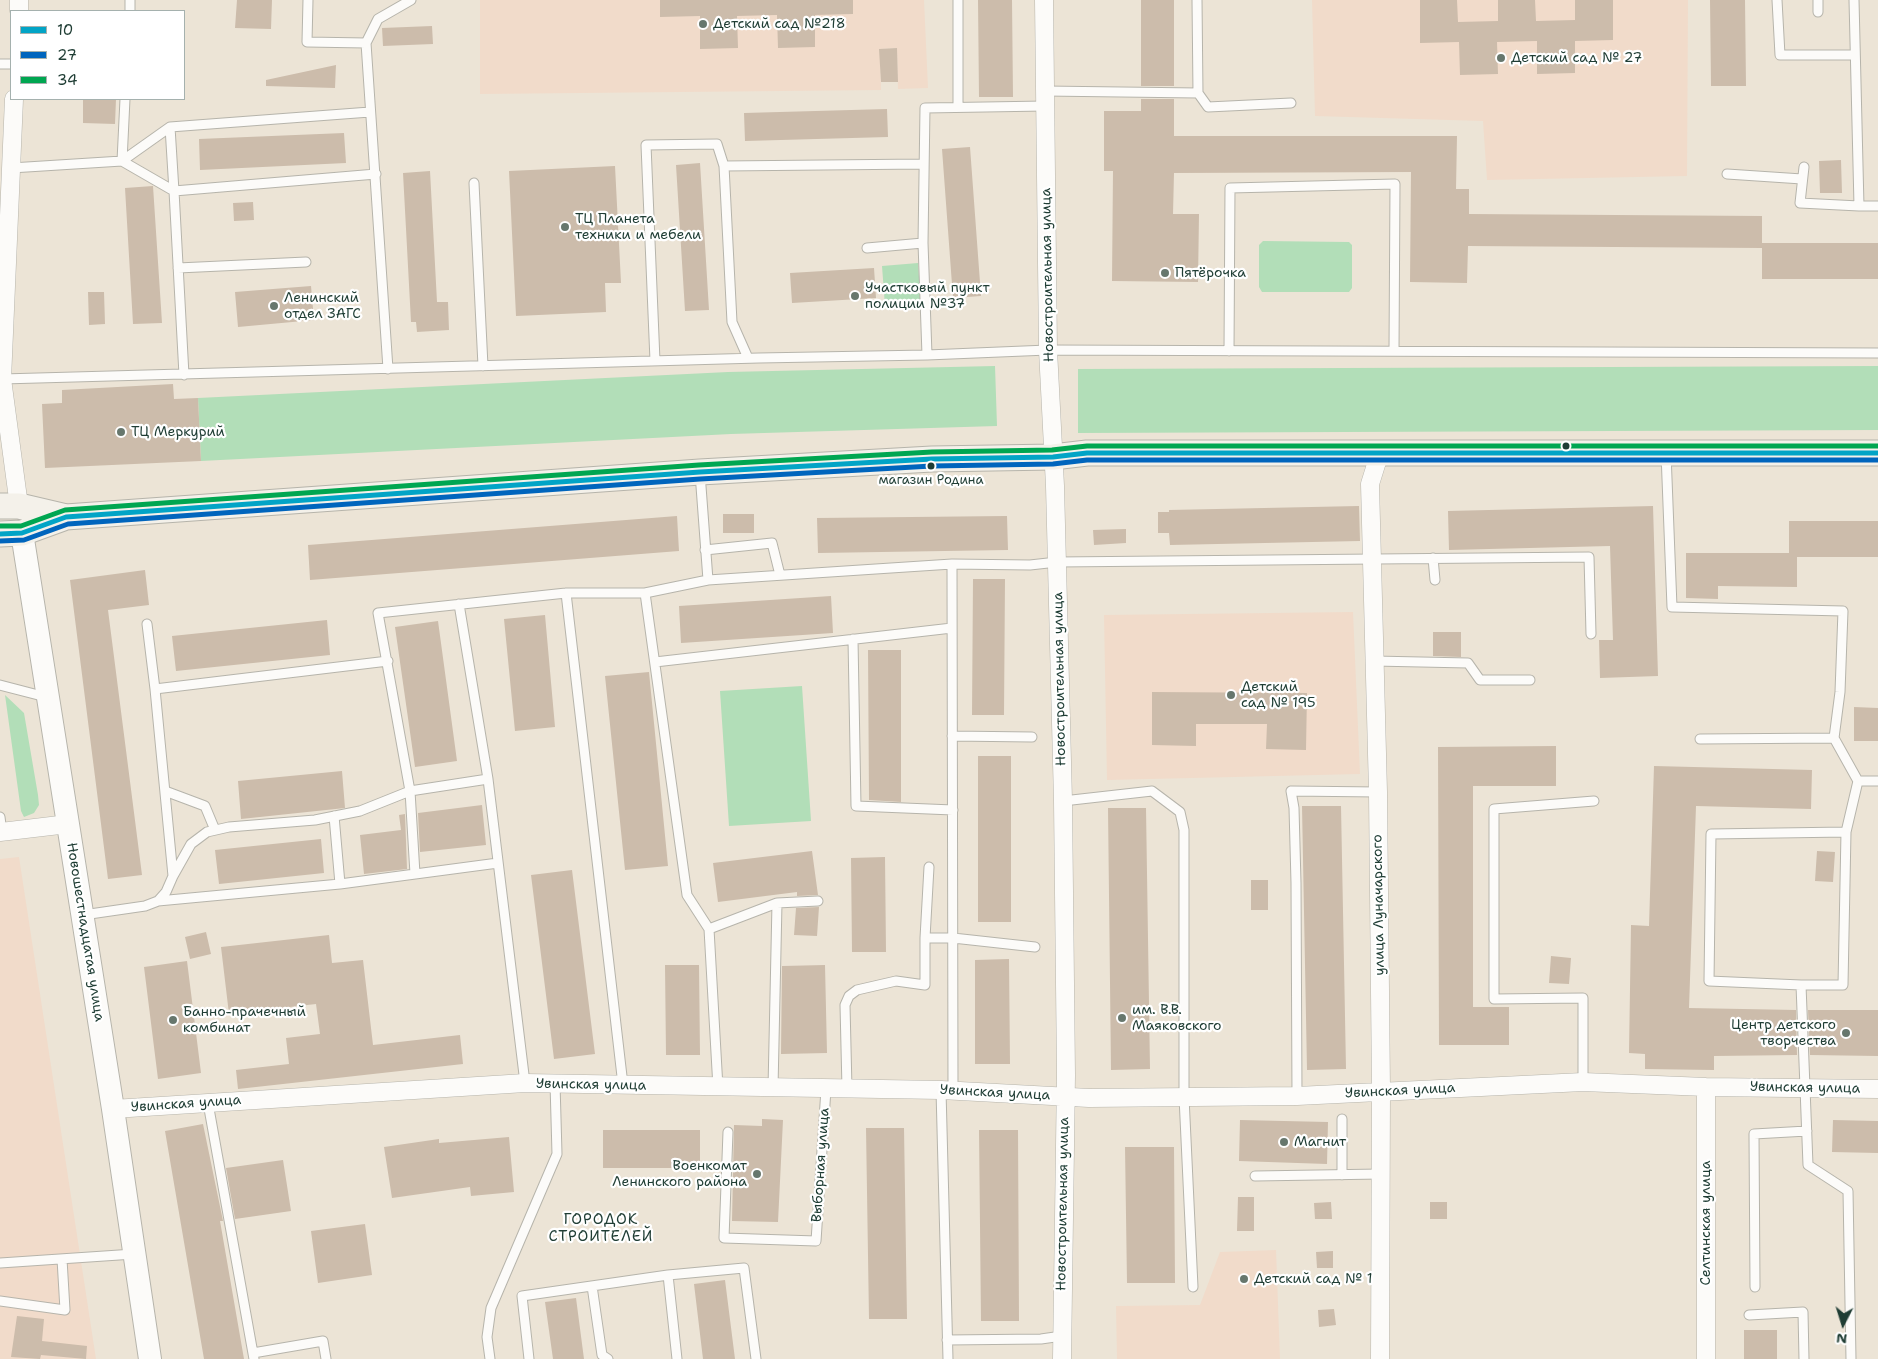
<!DOCTYPE html>
<html>
<head>
<meta charset="utf-8">
<style>
  body { margin:0 }
  #map { position:relative; width:1878px; height:1359px; overflow:hidden; background:#ece4d6; font-family:"Shantell Sans",sans-serif }
  canvas { display:block }
  .legend { position:absolute; left:10px; top:10px; width:175px; height:90px; box-sizing:border-box; background:#fff; border:1px solid #a5b1ae; margin:0; padding:6px 9px; list-style:none; font-size:15px; color:#1f3d34 }
  .legend li { display:flex; align-items:center; gap:10px; height:25px }
  .legend b { width:25px; border:1px solid #a5b1ae }
  .north { position:absolute; left:1818px; top:1299px; width:50px; height:50px; -webkit-text-stroke:4px #fff; paint-order:stroke; rotate:185deg; font-size:14px; font-weight:700; line-height:20px; text-align:center; color:#1f3d34 }
  .north::after { content:''; display:block; margin:auto; width:18px; height:22px; background:#1f3d34; clip-path:polygon(50% 0,100% 100%,50% 72%,0 100%) }
</style>
</head>
<body>
<div id="map">
<canvas width="1878" height="1359"></canvas>
<ul class="legend">
<li><b style="height:6px;background:#02a4c6"></b>10</li>
<li><b style="height:6px;background:#0065bd"></b>27</li>
<li><b style="height:6px;background:#00a651"></b>34</li>
</ul>
<div class="north">N</div>
</div>
<script>
const ctx = document.querySelector('canvas').getContext('2d');
ctx.lineJoin = 'round';
function fill(path, color) {
  ctx.fillStyle = color;
  ctx.fill(path, 'evenodd');
}
function poly(rows) {
  const path = new Path2D();
  for (const r of rows) {
    path.moveTo(r[0], r[1]);
    for (let i = 2; i < r.length; i += 2) path.lineTo(r[i], r[i + 1]);
  }
  return path;
}
function stroke(path, color, width, dash) {
  ctx.strokeStyle = color;
  ctx.lineWidth = width;
  ctx.lineCap = dash ? 'butt' : 'round';
  ctx.setLineDash(dash || []);
  ctx.stroke(path);
}
function drawText(font, color, halo, rows, align = 'center') {
  ctx.font = font + ' "Shantell Sans",sans-serif';
  ctx.lineWidth = 4.5;
  ctx.setLineDash([]);
  ctx.textBaseline = 'middle';
  ctx.strokeStyle = halo;
  ctx.fillStyle = color;
  for (const [text, x, y, turn = 0] of rows) {
    ctx.save();
    ctx.translate(x, y);
    ctx.rotate((+turn || 0) * Math.PI / 180);
    ctx.textAlign = isNaN(turn) ? turn : align;
    if (halo) ctx.strokeText(text, 0, 0);
    ctx.fillText(text, 0, 0);
    ctx.restore();
  }
}
fill(poly([
  [480,0,924,0,928,88,898,89,897,48,880,49,881,90,480,94],
  [1312,0,1688,0,1687,176,1487,180,1483,121,1315,116],
  [1353,612,1360,774,1107,780,1104,615],
  [19,857,96,1359,0,1359,0,859],
  [1276,1250,1280,1359,1117,1359,1116,1306,1200,1305,1220,1252]
]), '#f1dbca');
fill(poly([
  [1263,241,1349,242,1352,245,1352,288,1349,292,1262,292,1259,287,1259,245],
  [918,263,921,303,885,306,882,266],
  [995,366,997,426,731,434,201,461,198,398,728,372],
  [1878,366,1878,430,1078,433,1078,369],
  [802,686,811,821,729,826,720,691],
  [5,695,24,713,38,795,39,805,34,813,24,817,21,811]
]), '#b2deb8');
fill(poly([
  [237,0,272,0,271,29,235,28],
  [660,0,853,0,853,14,815,15,815,47,778,48,777,15,737,16,738,48,700,49,700,16,660,17],
  [978,0,1012,0,1013,97,979,97],
  [1141,0,1174,0,1174,86,1141,86],
  [1420,0,1457,0,1458,22,1498,21,1498,0,1535,0,1536,21,1575,20,1575,0,1613,0,1613,40,1575,41,1575,73,1537,74,1537,41,1497,42,1498,74,1460,75,1459,42,1420,43],
  [1710,0,1745,0,1746,86,1711,86],
  [432,26,433,44,383,46,382,28],
  [897,48,898,82,881,82,879,49],
  [336,65,335,88,266,86,266,80],
  [83,99,116,99,115,124,83,123],
  [1141,99,1174,99,1174,136,1457,136,1456,189,1469,189,1469,214,1762,216,1762,248,1468,246,1467,283,1410,282,1411,172,1174,173,1173,214,1199,214,1198,282,1112,281,1113,171,1104,171,1104,111,1141,111],
  [887,109,888,137,745,141,744,113],
  [344,133,346,163,200,170,199,139],
  [970,147,981,296,953,298,942,149],
  [1841,160,1842,193,1820,193,1819,161],
  [700,163,709,310,685,311,676,165],
  [615,166,621,283,605,283,606,312,516,316,509,171],
  [430,171,437,302,448,302,449,330,417,332,416,322,411,322,403,173],
  [153,186,162,323,133,324,125,188],
  [253,202,254,220,234,221,233,203],
  [1762,243,1878,243,1878,279,1762,279],
  [874,268,876,298,792,303,790,273],
  [311,286,314,320,238,327,235,292],
  [88,292,104,292,105,324,89,325],
  [173,384,174,399,198,398,201,461,45,468,42,404,62,403,62,390],
  [1359,506,1360,541,1170,545,1169,533,1158,533,1158,512,1169,512,1169,510],
  [1653,506,1658,676,1600,678,1599,640,1613,640,1610,546,1449,550,1448,511],
  [723,514,754,514,754,533,723,533],
  [677,516,679,551,310,580,308,545],
  [1007,516,1008,550,818,553,817,518],
  [1789,521,1878,521,1878,557,1797,557,1797,587,1718,586,1718,599,1686,598,1686,553,1789,553],
  [1126,529,1126,543,1094,545,1093,530],
  [145,570,149,605,108,610,142,875,108,879,70,580],
  [973,579,1005,579,1004,715,972,715],
  [831,596,833,633,681,643,679,606],
  [545,615,555,727,515,731,504,619],
  [327,620,330,655,176,671,172,636],
  [438,621,457,761,415,767,395,627],
  [1433,632,1461,632,1461,657,1433,656],
  [868,650,901,650,901,802,869,800],
  [649,672,668,866,625,870,605,676],
  [1152,692,1307,693,1306,750,1266,749,1267,724,1196,724,1196,746,1152,745],
  [1854,707,1878,708,1878,741,1854,741],
  [1556,746,1556,786,1473,786,1473,1007,1509,1007,1509,1045,1439,1045,1438,747],
  [978,756,1011,756,1011,922,978,922],
  [1654,766,1812,770,1811,809,1696,806,1689,1008,1796,1010,1797,1055,1714,1056,1714,1070,1645,1069,1645,1054,1629,1053,1631,925,1649,926],
  [342,771,345,808,241,819,238,781],
  [482,805,486,845,420,852,418,813],
  [1302,806,1341,806,1346,1069,1307,1070],
  [1108,808,1146,808,1150,1069,1111,1070],
  [405,814,407,869,364,874,360,835,401,830,399,815],
  [321,839,324,873,219,884,215,850],
  [812,851,818,895,797,896,797,892,718,902,713,863],
  [1817,851,1835,852,1833,882,1815,881],
  [885,857,886,952,852,952,851,858],
  [572,870,595,1054,554,1059,531,875],
  [1251,880,1268,880,1268,910,1251,910],
  [819,907,817,936,794,935,796,908],
  [206,932,211,954,190,959,185,937],
  [329,935,332,963,363,960,373,1045,460,1035,463,1064,238,1089,236,1070,289,1064,286,1038,320,1034,316,1004,229,1014,221,947],
  [1551,956,1571,958,1569,984,1549,983],
  [1009,959,1010,1064,975,1064,975,960],
  [187,961,201,1073,158,1079,144,967],
  [665,965,699,965,700,1055,666,1055],
  [825,965,827,1053,781,1054,782,966],
  [1808,1010,1878,1010,1878,1056,1810,1055],
  [762,1119,783,1120,778,1222,732,1221,734,1125,762,1126],
  [1240,1120,1328,1122,1327,1164,1239,1161],
  [1833,1120,1878,1121,1878,1153,1832,1152],
  [203,1124,223,1221,220,1221,244,1359,204,1359,165,1131],
  [866,1128,904,1128,907,1319,869,1319],
  [603,1130,700,1130,700,1168,603,1168],
  [979,1130,1018,1130,1019,1321,981,1321],
  [509,1137,514,1192,471,1196,470,1187,392,1198,384,1147,439,1139,439,1143],
  [1125,1147,1174,1147,1175,1283,1127,1283],
  [283,1160,291,1211,235,1219,226,1168],
  [1238,1197,1254,1197,1254,1231,1237,1231],
  [1331,1202,1332,1219,1315,1219,1314,1203],
  [1430,1202,1447,1202,1447,1219,1430,1219],
  [365,1224,372,1275,318,1283,311,1231],
  [1333,1251,1333,1268,1317,1268,1316,1252],
  [725,1280,735,1359,703,1359,694,1284],
  [576,1298,584,1359,553,1359,545,1302],
  [1334,1309,1336,1325,1319,1327,1318,1310],
  [17,1316,44,1319,42,1341,87,1346,86,1359,41,1355,40,1359,11,1357],
  [1744,1330,1777,1330,1777,1359,1744,1359]
]), '#ccbcab');
const service = poly([
  [308,0,307,42,366,43,388,369],
  [1777,0,1780,55,1855,55],
  [1854,0,1859,206,1878,206],
  [130,11,130,0],
  [1818,12,1818,0],
  [366,43,378,19,411,0],
  [0,64,11,64],
  [1045,91,1198,93,1197,0],
  [1198,93,1208,107,1291,103],
  [125,99,122,161,174,191],
  [958,106,958,0],
  [170,127,174,191],
  [1804,167,1800,203,1859,206],
  [11,168,122,161,170,127,370,112],
  [1727,174,1802,179],
  [474,183,483,366],
  [867,248,923,243],
  [178,268,306,262],
  [1229,351,1230,188,1395,184,1394,350],
  [927,355,923,243,925,108,1045,106],
  [748,358,732,322,724,166,923,164],
  [655,361,646,145,717,144,724,166],
  [184,375,174,191,376,174],
  [2,379,759,358,927,355,1048,350,1878,353],
  [1666,453,1672,607,1843,611,1840,692,1834,738,1858,781],
  [700,473,708,580],
  [705,550,772,543,780,575],
  [1433,558,1435,580],
  [952,564,953,1090],
  [566,593,623,1085],
  [459,604,488,779,525,1083],
  [147,624,155,689],
  [853,639,856,806,953,810],
  [1374,661,1468,663,1480,680,1530,680],
  [655,662,952,628],
  [0,685,46,697],
  [952,736,1032,737],
  [1700,739,1834,738],
  [488,779,410,791,378,613,566,593,645,593],
  [165,791,205,806,215,830],
  [1063,801,1152,791,1180,812,1184,830,1184,1097,1193,1287],
  [0,817,2,832],
  [173,876,191,844,207,832,229,827,315,820,360,811,410,791,415,874],
  [340,884,498,863],
  [158,901,340,884,334,816],
  [777,903,818,901],
  [83,915,145,906,158,901,166,892,173,876,155,689,388,661],
  [709,929,777,903,773,1088],
  [925,938,929,867],
  [1801,985,1709,981,1711,834,1846,832],
  [1583,1082,1583,998,1494,999,1494,809,1594,801],
  [718,1088,709,929,687,895,645,593,708,580,952,564,1030,565,1057,562,1589,557,1591,634],
  [847,1089,845,1005,849,996,857,990,896,981,925,985,925,938,953,938,1035,947],
  [941,1090,948,1359],
  [1297,1096,1296,883,1294,808,1291,791,1378,792],
  [208,1103,254,1359],
  [1342,1119,1342,1175],
  [728,1132,724,1238,816,1241,826,1089],
  [1255,1176,1381,1174],
  [0,1263,134,1254],
  [668,1275,677,1359],
  [592,1286,602,1355,608,1359],
  [1755,1287,1754,1134,1807,1131],
  [0,1301,65,1310,62,1259],
  [1749,1315,1803,1312,1804,1359],
  [947,1340,1041,1339,1062,1336],
  [253,1353,323,1341,326,1359],
  [490,1359,487,1337,491,1308,557,1154,555,1083],
  [529,1359,522,1296,668,1275,744,1268,756,1359],
  [1851,1359,1848,1191,1808,1165,1801,985,1843,985,1846,832,1858,781,1878,781]
]);
const minor = poly([
  [1044,0,1048,350,1055,486,1063,801,1066,1075,1062,1359],
  [19,11,19,0],
  [14,99,2,379,19,506],
  [0,832,68,824],
  [113,1109,525,1083,941,1090,1089,1098,1297,1096,1583,1082,1706,1087,1878,1089],
  [1380,1359,1381,1091,1378,792,1370,484,1380,452],
  [1706,1359,1706,1087]
]);
const tertiary = poly([
  [22,533,113,1109,150,1359]
]);
const secondary = poly([
  [0,506,19,506,66,517],
  [0,534,22,533,66,517,700,472,932,459,1053,457,1087,453,1878,453]
]);
stroke(service, '#b6b4ab', 11);
stroke(minor, '#b6b4ab', 19);
stroke(tertiary, '#b6b4ab', 24);
stroke(secondary, '#b6b4ab', 27);
stroke(service, '#fcfbf9', 9);
stroke(minor, '#fcfbf9', 18);
stroke(tertiary, '#fcfbf9', 22);
stroke(secondary, '#f4f1ea', 25);
stroke(poly([
  [0,534,22,533,66,517,700,472,932,459,1053,457,1087,453,1878,453]
]), '#02a4c6', 5);
stroke(poly([
  [0,541,24,540,68,524,700,479,932,466,1053,464,1087,460,1878,460]
]), '#0065bd', 5);
stroke(poly([
  [0,526,21,526,65,510,699,465,932,452,1052,450,1087,446,1878,446]
]), '#00a651', 5);
for (const [x, y, r, color] of [
  [703,24,5,"#67776d"],
  [1501,58,5,"#67776d"],
  [565,227,5,"#67776d"],
  [1165,273,5,"#67776d"],
  [855,296,5,"#67776d"],
  [274,306,5,"#67776d"],
  [121,432,5,"#67776d"],
  [1566,446,4.5,"#1f3d34"],
  [931,466,4.5,"#1f3d34"],
  [1231,695,5,"#67776d"],
  [1122,1018,5,"#67776d"],
  [173,1020,5,"#67776d"],
  [1846,1033,5,"#67776d"],
  [1284,1142,5,"#67776d"],
  [757,1174,5,"#67776d"],
  [1244,1279,5,"#67776d"]
]) {
  const dot = new Path2D();
  dot.arc(x, y, r, 0, 2 * Math.PI);
  ctx.fillStyle = color;
  ctx.fill(dot);
  stroke(dot, '#fff', 2);
}
drawText('13px', '#1f3d34', '#fff', [
  ["магазин Родина",931,481]
]);
drawText('14px', '#1f3d34', '#fff', [
  ["Детский сад №218",713,24],
  ["Детский сад № 27",1511,58],
  ["ТЦ Планета",575,219],
  ["техники и мебели",575,235],
  ["Пятёрочка",1175,273],
  ["Участковый пункт",865,288],
  ["полиции №37",865,304],
  ["Ленинский",284,298],
  ["отдел ЗАГС",284,314],
  ["ТЦ Меркурий",131,432],
  ["Детский",1241,687],
  ["сад № 195",1241,703],
  ["им. В.В.",1132,1010],
  ["Маяковского",1132,1026],
  ["Банно-прачечный",183,1012],
  ["комбинат",183,1028],
  ["Центр детского",1836,1025,"right"],
  ["творчества",1836,1041,"right"],
  ["Магнит",1294,1142],
  ["Военкомат",747,1166,"right"],
  ["Ленинского района",747,1182,"right"],
  ["Детский сад № 1",1254,1279]
], 'left');
drawText('14px', '#1f3d34', '#fff', [
  ["Новостроительная улица",1048,275,-91],
  ["Новостроительная улица",1060,679,-91],
  ["улица Луначарского",1379,905,-91],
  ["Новошестнадцатая улица",85,932,81],
  ["Увинская улица",591,1085,1],
  ["Увинская улица",1805,1088,1],
  ["Увинская улица",1400,1091,-3],
  ["Увинская улица",995,1093,3],
  ["Увинская улица",186,1104,-4],
  ["Выборная улица",821,1165,-86],
  ["Новостроительная улица",1063,1204,-89],
  ["Селтинская улица",1706,1223,-90]
]);
ctx.letterSpacing = '1px';
drawText('15px', '#1f3d34', '#fff', [
  ["ГОРОДОК",601,1220],
  ["СТРОИТЕЛЕЙ",601,1237]
]);
ctx.letterSpacing = '0px';
</script>
</body>
</html>
